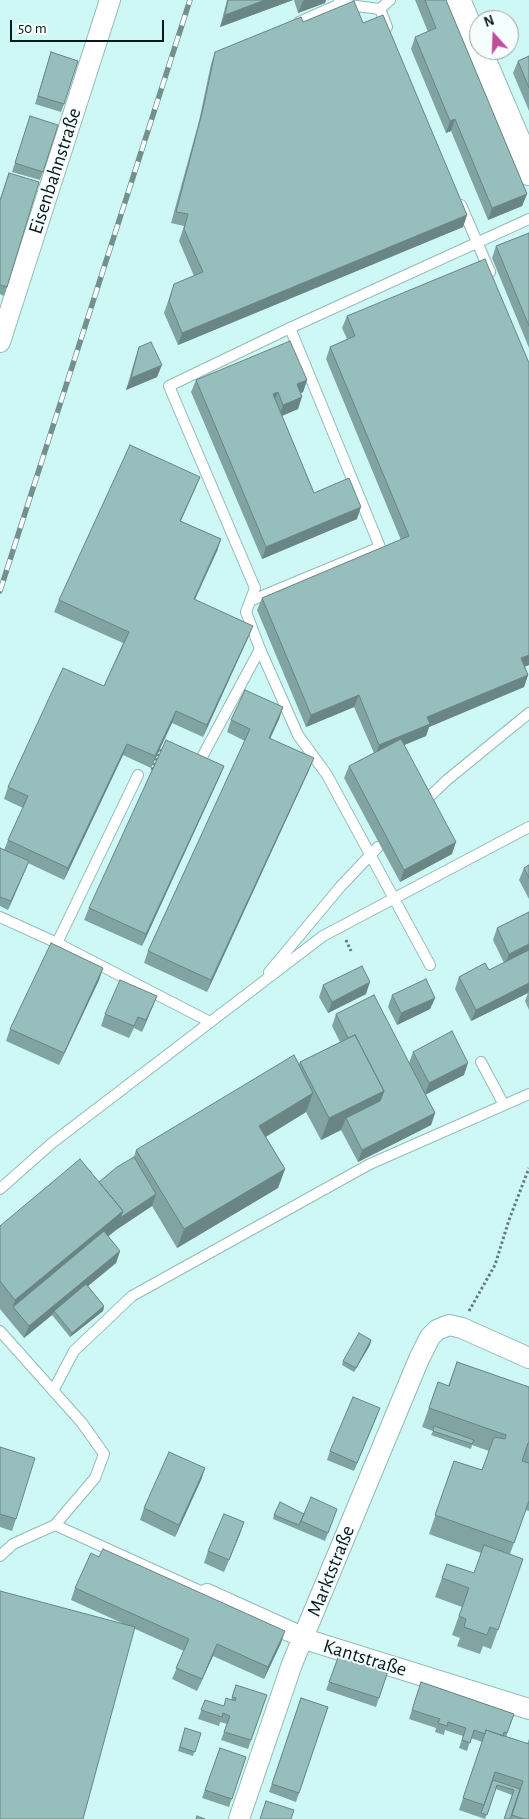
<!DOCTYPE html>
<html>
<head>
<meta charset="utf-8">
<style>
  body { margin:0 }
  #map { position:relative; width:529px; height:1819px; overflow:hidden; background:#cef8f6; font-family:"Alegreya Sans",sans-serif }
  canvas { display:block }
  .north { position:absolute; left:469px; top:10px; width:50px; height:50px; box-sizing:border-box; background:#f5fdfd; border:1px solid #97a1a1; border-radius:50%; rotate:340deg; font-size:14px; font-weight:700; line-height:20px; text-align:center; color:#091818 }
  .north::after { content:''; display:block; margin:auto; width:18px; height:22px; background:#c44a9c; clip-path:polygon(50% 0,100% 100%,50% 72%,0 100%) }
  .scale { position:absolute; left:10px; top:20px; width:154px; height:22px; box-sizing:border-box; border:2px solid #091818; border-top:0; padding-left:6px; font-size:15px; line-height:18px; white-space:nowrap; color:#091818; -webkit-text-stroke:4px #f5fdfd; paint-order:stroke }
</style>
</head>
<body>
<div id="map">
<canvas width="529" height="1819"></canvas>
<div class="north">N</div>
<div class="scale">50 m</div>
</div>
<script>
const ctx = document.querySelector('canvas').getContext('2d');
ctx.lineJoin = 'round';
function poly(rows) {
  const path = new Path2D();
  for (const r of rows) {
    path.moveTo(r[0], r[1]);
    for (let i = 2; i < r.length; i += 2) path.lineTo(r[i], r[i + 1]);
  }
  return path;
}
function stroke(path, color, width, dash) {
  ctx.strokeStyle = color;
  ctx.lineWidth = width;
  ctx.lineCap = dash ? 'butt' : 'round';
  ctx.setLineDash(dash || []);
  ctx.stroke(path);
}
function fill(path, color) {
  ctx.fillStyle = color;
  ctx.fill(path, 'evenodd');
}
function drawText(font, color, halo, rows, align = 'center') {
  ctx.font = font + ' "Alegreya Sans",sans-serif';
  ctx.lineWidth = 4;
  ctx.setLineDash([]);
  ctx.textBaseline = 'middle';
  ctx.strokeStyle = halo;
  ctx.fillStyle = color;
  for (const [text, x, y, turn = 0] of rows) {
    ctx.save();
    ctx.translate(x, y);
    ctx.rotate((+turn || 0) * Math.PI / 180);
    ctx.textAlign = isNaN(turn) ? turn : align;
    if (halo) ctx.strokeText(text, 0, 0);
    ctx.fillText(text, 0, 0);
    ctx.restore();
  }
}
const lane = poly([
  [339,0,340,4,380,9,387,27],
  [380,9,390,0],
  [299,22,340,4],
  [461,205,490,272],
  [250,601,380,547,290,328],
  [260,649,298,735,327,775,430,965],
  [201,759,260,649,246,612,255,588,169,386,290,328,529,219],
  [424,802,447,780,529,713],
  [0,917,57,943,210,1022],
  [57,943,138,775],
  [269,972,341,886,378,847],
  [481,1062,504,1105],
  [0,1189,52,1143,323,936,529,827],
  [0,1331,82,1423,104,1454,95,1478,55,1525],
  [53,1391,74,1351,132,1296,370,1164,529,1094],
  [0,1556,13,1544,55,1525,207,1594]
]);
const street = poly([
  [0,342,110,0],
  [207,1594,311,1641,529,1709],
  [239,1819,292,1664,419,1359,430,1337,437,1330,449,1325,462,1328,529,1358]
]);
const secondary = poly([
  [456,0,529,171]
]);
stroke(lane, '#92bab8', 12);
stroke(street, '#92bab8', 22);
stroke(secondary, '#92bab8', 30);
stroke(poly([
  [152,770,162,748,164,749],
  [346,940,351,951],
  [469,1311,495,1265,509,1220,529,1168]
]), '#627d7c', 3, [2.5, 2.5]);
stroke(lane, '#fff', 10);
stroke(street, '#fff', 20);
stroke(secondary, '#fff', 28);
const rail = poly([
  [0,591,190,0]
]);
stroke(rail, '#73908f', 5.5);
stroke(rail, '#f5fdfd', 4, [11]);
fill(poly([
  [227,0,293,0,220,27],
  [294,0,326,0,325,3,298,13],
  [415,0,446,0,527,194,522,206,488,220,451,131,446,133,411,49,415,37,428,32],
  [303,22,363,23,467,215,463,227,178,345,164,313,174,284,194,276,179,241,184,226,171,223,199,121,211,64,215,52],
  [51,52,64,104,61,112,35,104],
  [529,56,529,111,513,73,518,61],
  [30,116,43,172,40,180,12,172],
  [9,173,7,287,4,296,0,294,0,199],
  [529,233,529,348,492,258,496,246],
  [347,316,525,667,528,675,524,687,429,727,426,736,404,745,452,854,400,882,344,778,349,766,374,753,354,707,306,727,257,610,262,598,401,540,326,359,330,347,347,339,342,328],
  [139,347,157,377,126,390,135,359],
  [196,380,307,380,303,392,301,393,298,409,282,416,314,493,357,519,262,559,191,392],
  [200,477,195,489,181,521,221,539,217,551,195,600,248,638,203,737,172,723,151,768,123,755,64,880,28,863,8,910,0,906,0,848,4,850,8,840,23,808,4,799,8,787,104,686,123,643,54,612,59,600],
  [283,707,279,719,270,738,309,770,207,992,144,963,148,951,245,741,227,732,231,720],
  [224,766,219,778,142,946,84,920,89,908],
  [529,865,529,899,519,880,524,868],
  [529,912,529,1010,525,1001,528,993,471,1021,455,989,459,977,489,970,504,963,493,940,497,928],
  [103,968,99,980,59,1065,6,1041,10,1029],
  [323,985,366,994,328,1013,319,997],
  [392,995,435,998,430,1009,397,1025,388,1007],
  [157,996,142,1032,134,1028,129,1038,101,1026,105,1014],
  [336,1014,409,1063,413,1052,464,1075,425,1094,435,1113,431,1125,358,1162,341,1130,321,1140,306,1112,266,1137,285,1169,278,1188,177,1248,152,1206,116,1230,108,1236,120,1251,116,1263,88,1286,104,1306,103,1311,70,1337,52,1315,24,1338,0,1309,0,1226,99,1182,134,1157,136,1150,299,1064,300,1062,340,1042,332,1026],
  [371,1340,370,1345,354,1372,342,1365,343,1361],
  [457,1362,529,1387,529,1511,526,1510,510,1554,523,1559,491,1649,483,1646,480,1654,457,1646,460,1638,452,1635,462,1607,435,1597,447,1564,474,1573,481,1553,429,1534,454,1461,482,1470,489,1451,472,1445,471,1449,431,1435,433,1431,422,1427,438,1382,448,1386],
  [377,1416,354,1471,327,1460,330,1451],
  [0,1447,16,1519,12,1531,0,1527],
  [205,1468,201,1480,175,1537,140,1520,144,1508],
  [337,1509,325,1541,273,1519,274,1515,304,1514],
  [240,1534,224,1572,204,1563,208,1551],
  [75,1588,281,1643,264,1679,213,1656,197,1691,172,1679,184,1651,71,1600],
  [339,1655,388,1671,376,1707,326,1690],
  [421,1682,514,1714,506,1737,527,1744,529,1739,529,1819,504,1819,512,1795,496,1789,485,1819,459,1810,482,1742,471,1738,467,1751,459,1748,463,1736,445,1730,444,1735,435,1732,436,1728,409,1719],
  [236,1685,267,1695,248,1749,221,1740,227,1724,220,1722,219,1726,198,1719,205,1700,224,1706,231,1700],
  [301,1698,328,1707,296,1802,269,1792],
  [185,1728,201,1733,193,1756,178,1751],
  [220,1748,246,1757,229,1807,202,1798]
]), '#81a3a2');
fill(poly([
  [265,0,293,0,220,27,225,15],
  [305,0,326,0,325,3,298,13,303,1],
  [455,119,451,131,446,133,450,121],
  [527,194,522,206,488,220,492,208],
  [467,215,463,227,178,345,182,333],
  [162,365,157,377,126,390,131,378],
  [307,380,303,392,293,396,297,384],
  [278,392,273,404,273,394],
  [302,397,298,409,279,417,283,405],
  [200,477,195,489,175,533,180,521],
  [361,507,357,519,262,559,266,547],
  [221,539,217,551,189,611,194,599],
  [253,626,248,638,203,737,207,725],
  [529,655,529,665,517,670,521,658],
  [528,675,524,687,429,727,426,736,375,757,379,745,427,717],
  [359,695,354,707,306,727,311,715],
  [283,707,279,719,265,750,269,738],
  [176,711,172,723,151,768,155,756],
  [127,744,123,755,64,880,68,868],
  [314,758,309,770,207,992,211,980],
  [224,766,219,778,142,946,146,934],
  [456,842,452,854,400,882,404,870],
  [29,861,26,869,8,910,11,901],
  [529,944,529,954,505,966,509,954],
  [103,968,99,980,59,1065,64,1053],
  [370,982,366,994,328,1013,332,1002],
  [529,983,529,990,528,993,471,1021,476,1010],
  [157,996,142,1032,146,1020],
  [435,998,430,1009,397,1025,401,1013],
  [468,1063,464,1075,425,1095,429,1083],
  [384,1091,376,1113,346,1118,341,1130,321,1140,329,1118],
  [313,1093,306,1112,252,1145,259,1126],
  [435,1113,431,1125,358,1162,362,1150],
  [285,1169,278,1188,177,1248,184,1229],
  [156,1194,152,1206,116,1230,17,1312,13,1307,15,1300,123,1211],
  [120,1251,116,1263,55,1313,54,1311,52,1315,24,1338,29,1326],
  [104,1306,103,1311,70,1337,72,1333],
  [371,1340,370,1345,354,1372,356,1368],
  [205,1468,201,1480,175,1537,179,1525],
  [244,1522,240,1534,224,1572,229,1560],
  [285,1631,281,1643,264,1679,268,1667],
  [217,1644,213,1656,197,1691,202,1679]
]), '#698584');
const building = poly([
  [228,0,265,0,225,15,228,0],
  [425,0,446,0,527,194,492,208,455,119,450,121,415,37,436,28,425,0],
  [354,1,363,23,383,15,467,215,182,333,169,301,174,284,203,272,184,229,188,214,176,212,203,109,215,52,301,17,303,22,354,1],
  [51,52,78,61,64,104,38,96,51,52],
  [529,56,529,88,518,61,529,56],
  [30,116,58,125,43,172,15,163,30,116],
  [9,173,39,182,7,287,0,285,0,201,9,173],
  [529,233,529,326,496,246,529,233],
  [485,259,529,363,529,655,521,658,528,675,427,717,430,724,379,745,359,695,311,715,262,598,409,536,330,347,355,336,347,316,485,259],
  [290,341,307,380,297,384,302,397,283,405,278,392,273,394,314,493,349,478,361,507,266,547,196,380,290,341],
  [151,342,162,365,131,378,139,347,151,342],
  [130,445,200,477,180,521,221,539,194,599,253,626,207,725,176,711,155,756,127,744,68,868,8,840,28,796,8,787,63,668,104,686,129,632,59,600,130,445],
  [245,690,283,707,269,738,314,758,211,980,148,951,250,729,231,720,245,690],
  [401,739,456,842,404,870,349,766,401,739],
  [166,740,224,766,146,934,89,908,166,740],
  [0,848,29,861,11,901,0,897,0,848],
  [529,865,529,878,524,868,529,865],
  [529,912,529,944,509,954,497,928,529,912],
  [51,943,103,968,64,1053,10,1029,51,943],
  [529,950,529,983,476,1010,459,977,485,963,489,970,529,950],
  [362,966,370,982,332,1002,323,985,362,966],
  [426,979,435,998,401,1013,392,995,426,979],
  [120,980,157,996,146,1020,138,1017,134,1026,105,1014,120,980],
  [374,995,435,1113,362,1150,346,1118,380,1101,384,1091,355,1035,348,1038,336,1014,374,995],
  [452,1031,468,1063,429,1083,413,1052,452,1031],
  [355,1035,384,1091,329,1118,300,1062,355,1035],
  [294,1055,313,1093,259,1126,285,1169,184,1229,136,1150,294,1055],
  [134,1157,156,1194,120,1218,123,1211,99,1182,117,1167,134,1157],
  [80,1159,123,1211,15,1300,0,1281,0,1226,80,1159],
  [104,1231,120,1251,29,1326,13,1307,104,1231],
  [86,1284,104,1306,72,1333,54,1311,86,1284],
  [359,1333,371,1340,356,1368,343,1361,359,1333],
  [457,1362,529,1387,529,1443,528,1443,522,1461,529,1463,529,1501,514,1543,435,1515,454,1461,482,1470,494,1437,505,1439,506,1435,429,1408,438,1382,449,1386,457,1362],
  [353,1397,380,1408,357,1463,330,1451,353,1397],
  [434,1426,474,1440,472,1444,433,1431,434,1426],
  [0,1447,35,1458,16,1519,0,1514,0,1447],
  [169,1452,205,1468,179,1525,144,1508,169,1452],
  [311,1497,337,1509,328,1533,301,1521,311,1497],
  [280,1502,304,1514,299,1525,274,1515,280,1502],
  [224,1514,244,1522,229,1560,208,1551,224,1514],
  [484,1545,523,1559,498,1630,490,1627,487,1635,464,1627,466,1619,459,1616,469,1588,442,1578,447,1564,474,1573,484,1545],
  [103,1549,285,1631,268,1667,217,1644,202,1679,176,1668,189,1639,75,1588,91,1553,99,1557,103,1549],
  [0,1591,135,1627,83,1819,0,1819,0,1591],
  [339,1655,388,1671,379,1698,329,1682,339,1655],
  [421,1682,514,1714,507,1733,504,1732,503,1736,486,1730,485,1734,474,1730,470,1743,462,1740,466,1728,448,1722,447,1726,438,1723,440,1719,412,1710,421,1682],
  [236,1685,267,1695,251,1740,224,1732,230,1716,223,1713,222,1717,201,1710,205,1700,224,1706,226,1698,235,1701,236,1698,232,1697,236,1685],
  [301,1698,328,1707,299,1793,272,1784,301,1698],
  [185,1728,201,1733,195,1752,180,1747,185,1728],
  [486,1730,529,1744,529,1819,524,1819,512,1815,523,1781,495,1772,484,1805,463,1798,486,1730],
  [220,1748,246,1757,232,1799,205,1790,220,1748],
  [493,1780,520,1789,510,1819,504,1819,514,1790,497,1785,487,1815,481,1813,493,1780],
  [266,1801,294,1810,291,1819,260,1819,266,1801],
  [197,1816,205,1819,196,1819,197,1816]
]);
fill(building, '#96bebc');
stroke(building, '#698584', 1);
drawText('20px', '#091818', '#f5fdfd', [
  ["Eisenbahnstraße",55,171,-72],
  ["Marktstraße",331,1571,-68],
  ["Kantstraße",365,1658,17]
]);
</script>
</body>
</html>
